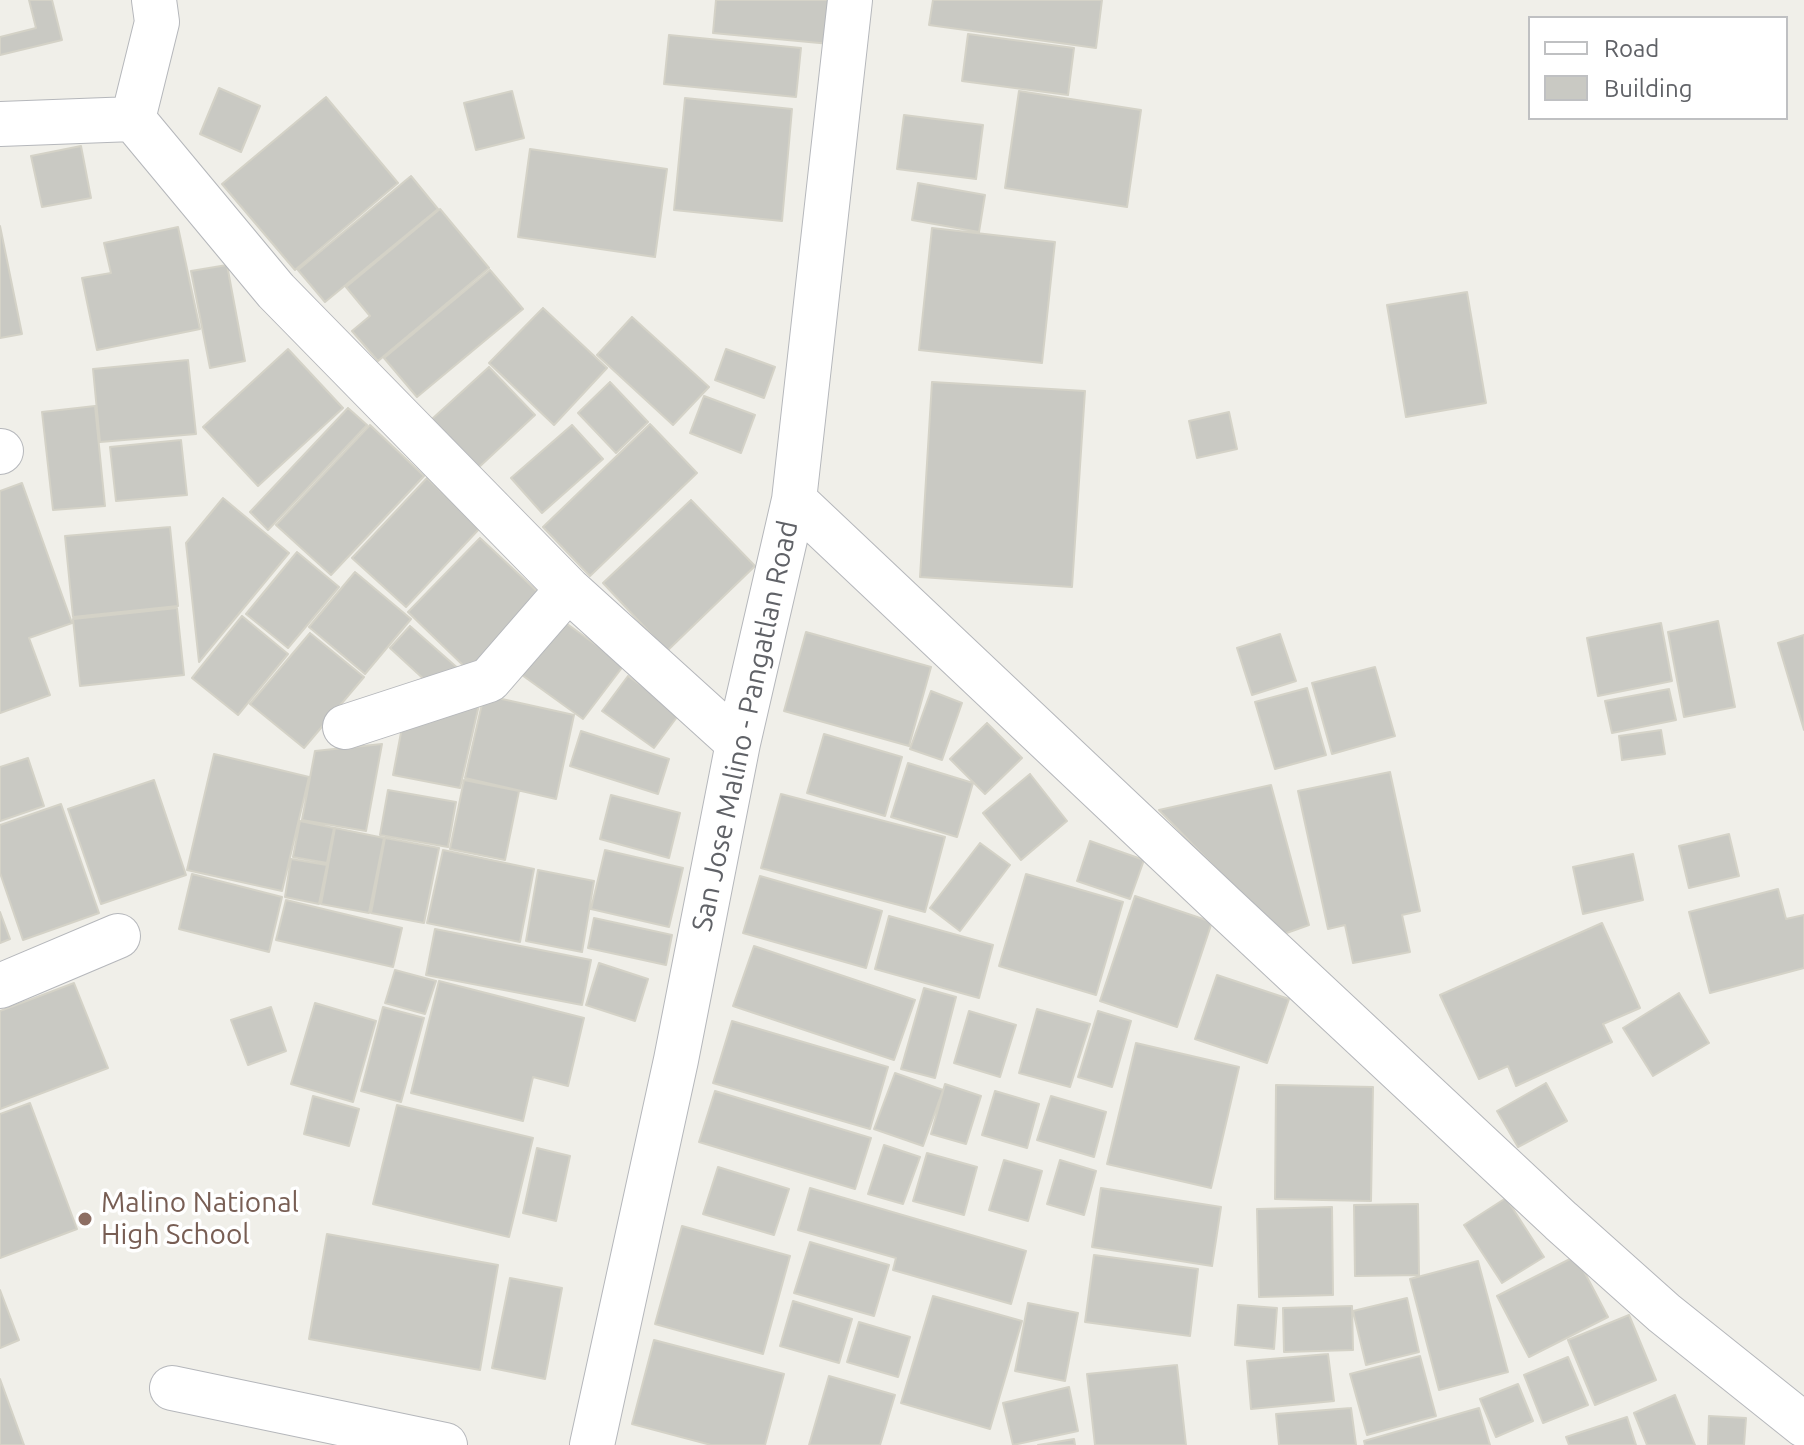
<!DOCTYPE html>
<html>
<head>
<meta charset="utf-8">
<style>
  body { margin:0 }
  #map { position:relative; width:1804px; height:1445px; overflow:hidden; background:#f0efe9; font-family:Ubuntu,sans-serif }
  canvas { display:block }
  .legend { position:absolute; left:1528px; top:16px; width:260px; height:104px; box-sizing:border-box; background:#fff; border:2px solid #bfc0c2; margin:0; padding:10px 14px; list-style:none; font-size:24px; color:#606267 }
  .legend li { display:flex; align-items:center; gap:16px; height:40px }
  .legend b { width:40px; border:2px solid #bfc0c2 }
</style>
</head>
<body>
<div id="map">
<canvas width="1804" height="1445"></canvas>
<ul class="legend">
<li><b style="height:10px;background:#fff"></b>Road</li>
<li><b style="height:22px;background:#c9c9c3"></b>Building</li>
</ul>
</div>
<script>
const ctx = document.querySelector('canvas').getContext('2d');
ctx.lineJoin = 'round';
function fill(path, color) {
  ctx.fillStyle = color;
  ctx.fill(path, 'evenodd');
}
function poly(rows) {
  const path = new Path2D();
  for (const r of rows) {
    path.moveTo(r[0], r[1]);
    for (let i = 2; i < r.length; i += 2) path.lineTo(r[i], r[i + 1]);
  }
  return path;
}
function stroke(path, color, width, dash) {
  ctx.strokeStyle = color;
  ctx.lineWidth = width;
  ctx.lineCap = dash ? 'butt' : 'round';
  ctx.setLineDash(dash || []);
  ctx.stroke(path);
}
function drawText(font, color, halo, rows, align = 'center') {
  ctx.font = font + ' Ubuntu,sans-serif';
  ctx.lineWidth = 7;
  ctx.setLineDash([]);
  ctx.textBaseline = 'middle';
  ctx.strokeStyle = halo;
  ctx.fillStyle = color;
  for (const [text, x, y, turn = 0] of rows) {
    ctx.save();
    ctx.translate(x, y);
    ctx.rotate((+turn || 0) * Math.PI / 180);
    ctx.textAlign = isNaN(turn) ? turn : align;
    if (halo) ctx.strokeText(text, 0, 0);
    ctx.fillText(text, 0, 0);
    ctx.restore();
  }
}
const building = poly([
  [29,0,52,0,62,40,0,55,0,37,36,28,29,0],
  [716,0,834,0,830,44,713,33,716,0],
  [933,0,1102,0,1096,48,929,25,933,0],
  [968,34,1074,48,1068,95,962,81,968,34],
  [669,35,801,48,796,97,664,84,669,35],
  [219,88,260,106,241,152,200,134,219,88],
  [512,91,524,138,476,150,464,103,512,91],
  [1019,91,1141,110,1127,207,1005,188,1019,91],
  [326,97,398,183,295,270,222,184,326,97],
  [685,98,792,109,782,221,674,210,685,98],
  [904,115,983,125,976,179,897,169,904,115],
  [81,146,91,198,42,207,31,156,81,146],
  [530,149,667,169,655,257,518,237,530,149],
  [411,176,438,209,325,302,298,270,411,176],
  [918,183,985,195,979,232,912,220,918,183],
  [440,209,489,268,378,361,352,331,370,316,346,287,440,209],
  [0,226,22,334,0,338,0,226],
  [178,227,200,329,97,350,82,278,111,273,104,243,178,227],
  [932,228,1055,242,1042,363,919,350,932,228],
  [227,265,245,361,210,368,191,271,227,265],
  [490,270,523,309,417,397,384,358,490,270],
  [1467,292,1486,403,1406,417,1387,305,1467,292],
  [543,308,607,368,554,425,489,363,543,308],
  [632,317,709,387,673,425,597,355,632,317],
  [288,349,343,408,258,486,203,427,288,349],
  [726,349,775,367,764,398,715,380,726,349],
  [188,360,196,434,100,442,93,369,188,360],
  [489,367,535,415,477,469,432,419,489,367],
  [610,382,648,422,616,453,578,413,610,382],
  [932,382,1085,391,1072,587,920,577,932,382],
  [704,396,755,415,741,453,690,433,704,396],
  [95,406,105,506,53,510,42,412,95,406],
  [348,408,367,425,268,530,250,512,348,408],
  [1229,412,1237,449,1197,458,1189,421,1229,412],
  [650,424,697,473,590,576,543,527,650,424],
  [370,425,424,476,331,575,276,525,370,425],
  [572,425,603,459,542,513,511,478,572,425],
  [181,440,187,495,116,501,110,447,181,440],
  [427,478,480,528,406,607,352,558,427,478],
  [22,483,72,623,29,638,50,695,0,713,0,491,22,483],
  [223,498,289,553,199,662,186,543,223,498],
  [691,500,755,566,667,651,603,583,691,500],
  [170,527,178,606,73,617,65,536,170,527],
  [480,538,541,595,469,671,408,612,480,538],
  [297,552,339,587,288,648,246,614,297,552],
  [355,572,411,619,365,674,309,627,355,572],
  [177,608,184,675,80,686,73,619,177,608],
  [242,616,288,654,238,715,192,678,242,616],
  [556,616,624,665,583,719,515,670,556,616],
  [1718,621,1735,707,1684,717,1668,632,1718,621],
  [1661,623,1672,681,1598,696,1587,638,1661,623],
  [410,626,461,671,440,694,390,648,410,626],
  [806,632,931,667,909,746,784,711,806,632],
  [310,633,364,677,304,748,250,704,310,633],
  [1280,634,1296,681,1252,695,1237,648,1280,634],
  [1804,635,1804,730,1778,643,1804,635],
  [1375,667,1395,736,1332,754,1312,683,1375,667],
  [628,676,680,713,654,748,602,711,628,676],
  [1307,688,1326,755,1275,769,1255,702,1307,688],
  [1669,689,1676,720,1612,733,1605,701,1669,689],
  [931,691,962,703,942,760,910,749,931,691],
  [484,695,574,715,556,799,465,778,484,695],
  [481,696,460,788,393,775,403,722,481,696],
  [987,723,1022,758,985,794,950,759,987,723],
  [1661,730,1665,754,1622,760,1619,736,1661,730],
  [581,731,669,759,658,794,570,766,581,731],
  [824,734,902,757,885,816,807,793,824,734],
  [382,744,366,831,302,820,315,751,382,744],
  [214,754,309,777,282,891,187,870,214,754],
  [28,758,44,806,0,821,0,767,28,758],
  [908,763,973,783,957,837,891,817,908,763],
  [1390,772,1420,911,1402,915,1410,952,1353,963,1345,925,1328,929,1298,791,1390,772],
  [1030,774,1067,821,1021,860,983,813,1030,774],
  [154,780,186,875,101,904,68,809,154,780],
  [464,780,519,791,505,860,450,849,464,780],
  [1271,785,1309,925,1281,935,1159,810,1271,785],
  [388,790,456,802,448,847,380,835,388,790],
  [781,794,945,837,925,912,761,868,781,794],
  [611,795,680,813,669,858,600,839,611,795],
  [61,804,99,913,23,940,0,873,0,825,61,804],
  [300,821,334,828,327,863,293,857,300,821],
  [335,828,384,838,369,913,321,904,335,828],
  [1729,834,1739,876,1689,888,1679,846,1729,834],
  [385,838,439,848,424,923,371,913,385,838],
  [1090,841,1144,860,1130,899,1077,881,1090,841],
  [980,843,1010,865,960,931,930,908,980,843],
  [443,850,534,869,520,942,427,923,443,850],
  [605,850,683,868,669,927,591,909,605,850],
  [1633,854,1643,900,1583,914,1573,867,1633,854],
  [291,859,327,865,319,904,285,897,291,859],
  [538,870,594,881,582,952,526,941,538,870],
  [192,874,282,897,269,952,179,929,192,874],
  [1026,874,1123,902,1096,995,999,966,1026,874],
  [760,876,882,911,866,968,743,933,760,876],
  [1778,889,1786,919,1804,915,1804,968,1710,993,1689,912,1778,889],
  [1135,896,1212,922,1177,1027,1100,1001,1135,896],
  [286,900,402,928,393,967,276,940,286,900],
  [0,912,10,939,0,943,0,912],
  [889,916,993,945,979,998,875,969,889,916],
  [594,918,672,935,666,965,588,948,594,918],
  [1602,923,1640,1008,1603,1024,1612,1042,1516,1086,1508,1066,1479,1079,1440,995,1602,923],
  [435,929,591,960,582,1005,426,975,435,929],
  [754,946,915,1000,894,1060,733,1006,754,946],
  [599,963,648,979,635,1021,586,1005,599,963],
  [395,970,436,981,425,1014,385,1003,395,970],
  [1217,975,1289,999,1267,1063,1195,1039,1217,975],
  [439,981,584,1018,568,1086,533,1077,523,1121,411,1093,439,981],
  [74,983,108,1068,0,1109,0,1011,74,983],
  [924,988,956,997,935,1078,901,1069,924,988],
  [1679,993,1709,1043,1653,1076,1623,1028,1679,993],
  [315,1003,376,1021,353,1102,291,1084,315,1003],
  [271,1007,286,1051,248,1065,231,1020,271,1007],
  [383,1007,424,1018,401,1102,361,1091,383,1007],
  [1037,1009,1090,1024,1070,1087,1019,1073,1037,1009],
  [969,1011,1016,1025,1000,1077,954,1063,969,1011],
  [1098,1011,1131,1021,1112,1087,1078,1077,1098,1011],
  [732,1021,888,1067,870,1129,713,1083,732,1021],
  [1136,1043,1239,1067,1211,1188,1107,1164,1136,1043],
  [895,1073,943,1090,923,1146,874,1129,895,1073],
  [1546,1083,1567,1121,1518,1147,1497,1111,1546,1083],
  [945,1084,981,1096,966,1144,931,1134,945,1084],
  [1276,1085,1373,1087,1371,1201,1275,1199,1276,1085],
  [715,1091,871,1138,855,1189,699,1142,715,1091],
  [995,1091,1039,1104,1027,1148,982,1135,995,1091],
  [313,1096,359,1109,349,1146,304,1134,313,1096],
  [1051,1096,1106,1112,1094,1157,1037,1140,1051,1096],
  [30,1103,77,1229,0,1258,0,1114,30,1103],
  [397,1105,533,1138,509,1237,373,1204,397,1105],
  [884,1145,920,1157,903,1204,868,1194,884,1145],
  [537,1148,570,1156,556,1221,523,1213,537,1148],
  [927,1153,977,1167,964,1215,913,1201,927,1153],
  [1004,1160,1042,1171,1028,1221,989,1210,1004,1160],
  [1060,1160,1096,1171,1084,1215,1047,1204,1060,1160],
  [718,1167,789,1189,774,1235,703,1214,718,1167],
  [810,1188,1026,1251,1011,1304,893,1270,896,1258,798,1230,810,1188],
  [1101,1188,1221,1207,1212,1266,1092,1247,1101,1188],
  [1506,1198,1544,1257,1502,1283,1464,1225,1506,1198],
  [1418,1204,1419,1275,1355,1276,1354,1205,1418,1204],
  [1332,1207,1333,1295,1259,1297,1257,1209,1332,1207],
  [682,1226,790,1256,763,1354,655,1324,682,1226],
  [327,1234,498,1265,480,1370,309,1339,327,1234],
  [810,1242,889,1265,874,1316,794,1293,810,1242],
  [1094,1255,1198,1269,1190,1336,1085,1322,1094,1255],
  [1576,1256,1608,1317,1529,1357,1497,1296,1576,1256],
  [1478,1261,1508,1372,1439,1390,1410,1279,1478,1261],
  [510,1278,562,1288,545,1379,492,1368,510,1278],
  [0,1290,19,1340,0,1348,0,1290],
  [933,1296,1022,1321,990,1429,901,1403,933,1296],
  [1407,1298,1419,1352,1366,1365,1353,1311,1407,1298],
  [793,1301,852,1319,839,1363,780,1346,793,1301],
  [1028,1303,1078,1313,1065,1381,1015,1371,1028,1303],
  [1238,1305,1277,1308,1274,1349,1235,1345,1238,1305],
  [1352,1306,1353,1350,1284,1352,1283,1308,1352,1306],
  [1629,1315,1656,1380,1595,1405,1568,1340,1629,1315],
  [859,1322,910,1337,898,1377,847,1362,859,1322],
  [654,1340,784,1374,765,1445,711,1445,632,1424,654,1340],
  [1328,1354,1334,1401,1251,1409,1247,1361,1328,1354],
  [1420,1356,1436,1416,1367,1435,1350,1374,1420,1356],
  [1568,1357,1588,1405,1543,1423,1524,1375,1568,1357],
  [1177,1365,1186,1445,1095,1445,1087,1374,1177,1365],
  [829,1376,895,1395,880,1445,809,1445,829,1376],
  [0,1379,24,1445,0,1445,0,1379],
  [1518,1384,1533,1421,1496,1437,1480,1399,1518,1384],
  [1069,1387,1078,1431,1013,1445,1003,1403,1069,1387],
  [1675,1395,1695,1445,1647,1445,1634,1413,1675,1395],
  [1351,1408,1356,1445,1279,1445,1276,1414,1351,1408],
  [1479,1408,1490,1445,1365,1445,1364,1441,1479,1408],
  [1709,1416,1746,1418,1744,1445,1708,1445,1709,1416],
  [1627,1417,1636,1445,1569,1445,1566,1437,1627,1417],
  [1074,1439,1075,1445,1038,1445,1074,1439]
]);
fill(building, '#c9c9c3');
stroke(building, '#d4d2c7', 2);
const minor = poly([
  [133,119,157,22,154,0],
  [0,124,133,119,276,291,568,589,738,743],
  [0,452,1,451],
  [794,500,1226,908,1561,1221,1664,1313,1804,1425],
  [345,727,489,680,568,589],
  [0,986,118,936],
  [172,1388,445,1445],
  [592,1445,676,1060,738,743,794,500,850,0]
]);
stroke(minor, '#b5b7bb', 46);
stroke(minor, '#fff', 44);
for (const [x, y, r, color] of [
  [85,1219,8,"#8d6e63"]
]) {
  const dot = new Path2D();
  dot.arc(x, y, r, 0, 2 * Math.PI);
  ctx.fillStyle = color;
  ctx.fill(dot);
  stroke(dot, '#fff', 3);
}
drawText('28px', '#606267', '#fff', [
  ["San Jose Malino - Pangatlan Road",745,726,-78]
]);
drawText('28px', '#785e54', '#fff', [
  ["Malino National",101,1203],
  ["High School",101,1235]
], 'left');
</script>
</body>
</html>
